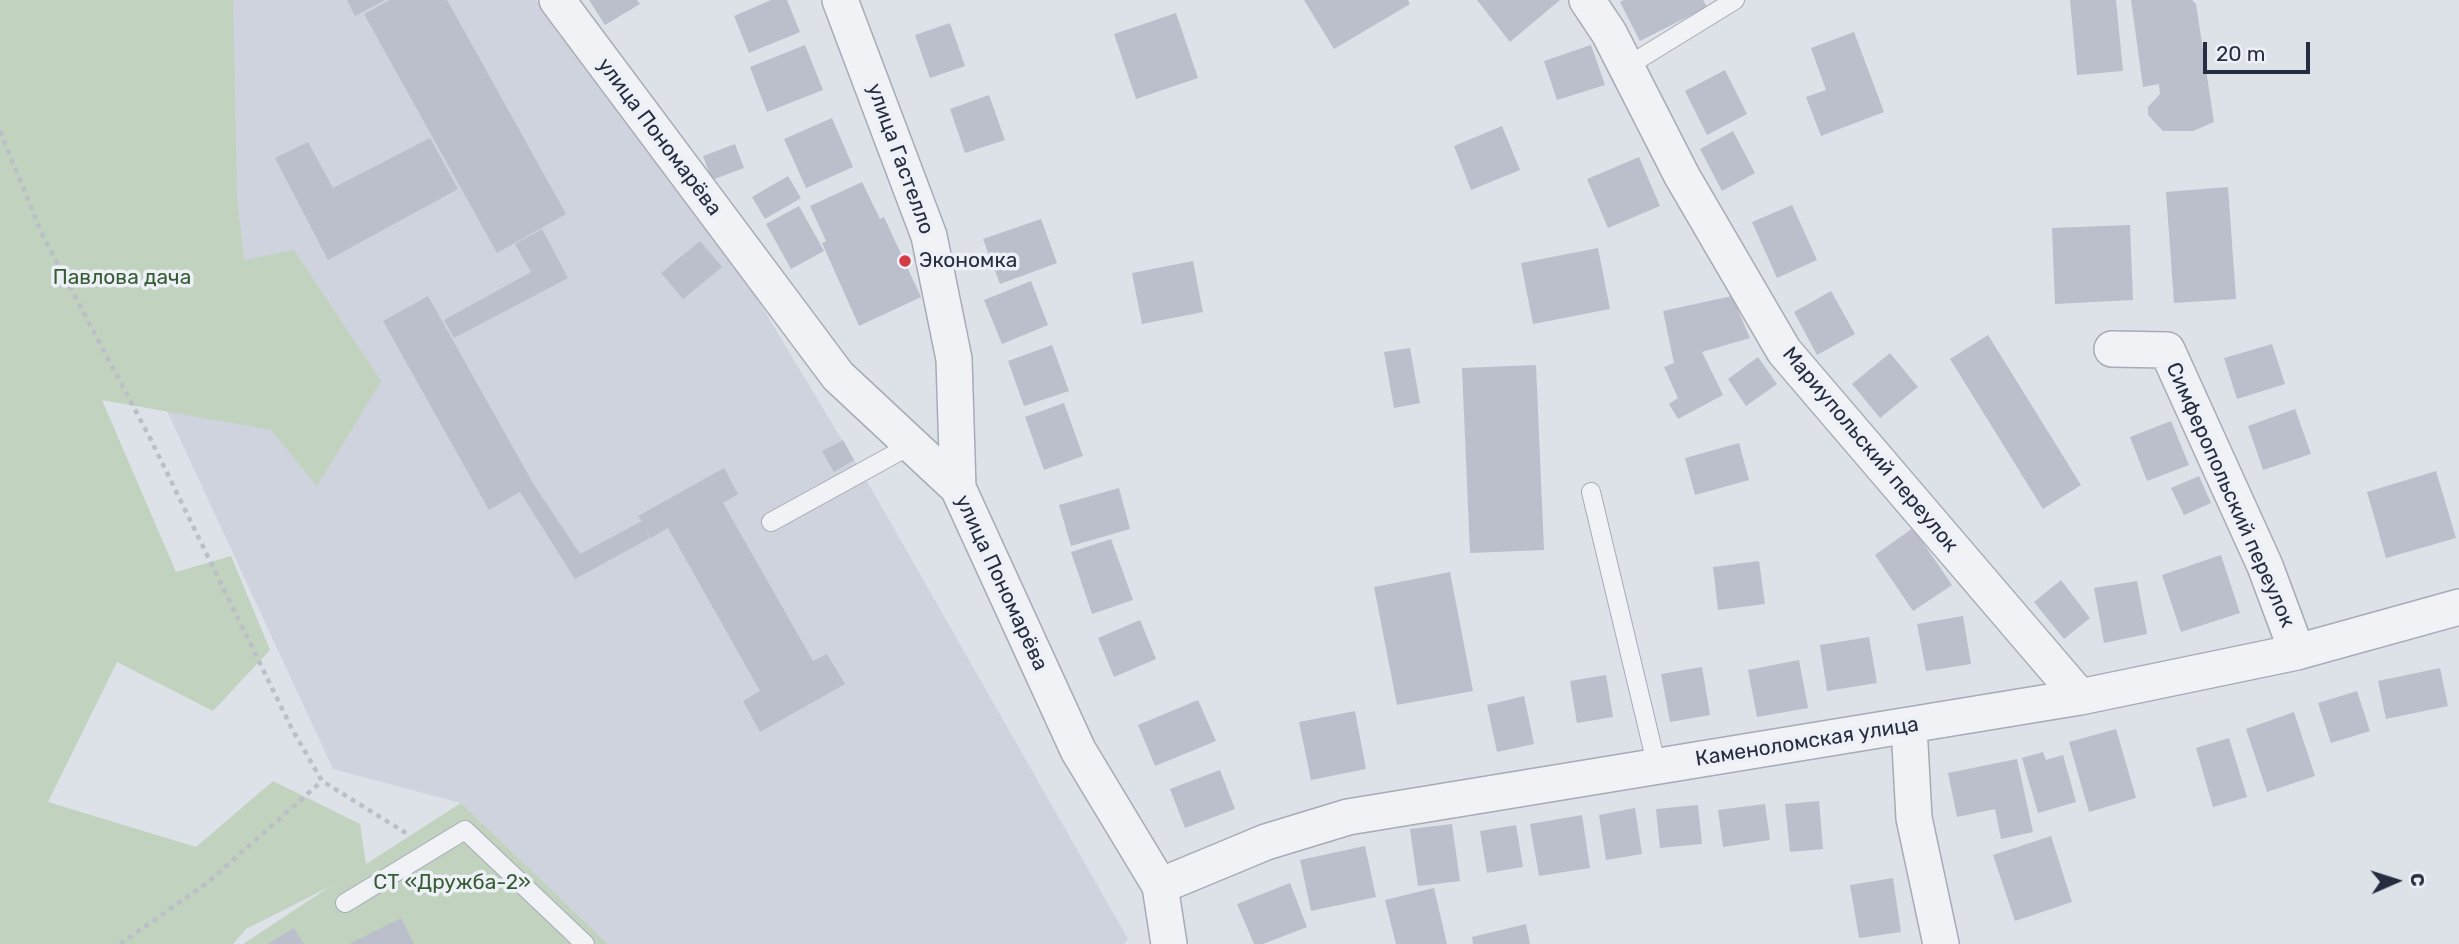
<!DOCTYPE html>
<html>
<head>
<meta charset="utf-8">
<style>
  body { margin:0 }
  #map { position:relative; width:2459px; height:944px; overflow:hidden; background:#dde1e8; font-family:Rubik,sans-serif }
  canvas { display:block }
  .north { position:absolute; left:2361px; top:846px; width:70px; height:70px; -webkit-text-stroke:5px #edf0f6; paint-order:stroke; rotate:87deg; font-size:19px; font-weight:700; line-height:28px; text-align:center; color:#262d40 }
  .north::after { content:''; display:block; margin:auto; width:24px; height:32px; background:#262d40; clip-path:polygon(50% 0,100% 100%,50% 72%,0 100%) }
  .scale { position:absolute; left:2203px; top:42px; width:107px; height:32px; box-sizing:border-box; border:4px solid #262d40; border-top:0; padding-left:9px; font-size:21px; line-height:24px; white-space:nowrap; color:#262d40; -webkit-text-stroke:5px #edf0f6; paint-order:stroke }
</style>
</head>
<body>
<div id="map">
<canvas width="2459" height="944"></canvas>
<div class="north">С</div>
<div class="scale">20 m</div>
</div>
<script>
const ctx = document.querySelector('canvas').getContext('2d');
ctx.lineJoin = 'round';
function fill(path, color) {
  ctx.fillStyle = color;
  ctx.fill(path, 'evenodd');
}
function poly(rows) {
  const path = new Path2D();
  for (const r of rows) {
    path.moveTo(r[0], r[1]);
    for (let i = 2; i < r.length; i += 2) path.lineTo(r[i], r[i + 1]);
  }
  return path;
}
function stroke(path, color, width, dash) {
  ctx.strokeStyle = color;
  ctx.lineWidth = width;
  ctx.lineCap = dash ? 'butt' : 'round';
  ctx.setLineDash(dash || []);
  ctx.stroke(path);
}
function drawText(font, color, halo, rows, align = 'center') {
  ctx.font = font + ' Rubik,sans-serif';
  ctx.lineWidth = 7;
  ctx.setLineDash([]);
  ctx.textBaseline = 'middle';
  ctx.strokeStyle = halo;
  ctx.fillStyle = color;
  for (const [text, x, y, turn = 0] of rows) {
    ctx.save();
    ctx.translate(x, y);
    ctx.rotate((+turn || 0) * Math.PI / 180);
    ctx.textAlign = isNaN(turn) ? turn : align;
    if (halo) ctx.strokeText(text, 0, 0);
    ctx.fillText(text, 0, 0);
    ctx.restore();
  }
}
fill(poly([
  [0,0,536,0,738,267,868,483,1128,939,1124,944,608,944,461,803,333,769,161,398]
]), '#cfd3dd');
fill(poly([
  [0,0,233,0,237,197,244,260,294,250,381,381,317,486,271,430,102,400,176,572,231,556,270,650,213,711,117,662,48,802,196,847,273,781,360,824,366,864,461,803,608,944,243,944,331,886,246,929,233,944,0,944]
]), '#c1d2be');
fill(poly([
  [347,0,385,0,355,16],
  [390,0,447,0,566,214,497,253,364,14],
  [589,0,637,0,640,4,605,25],
  [771,0,787,0,800,32,749,53,734,16],
  [1304,0,1408,0,1410,4,1334,49],
  [1477,0,1560,0,1510,42],
  [1624,0,1703,0,1707,7,1640,41,1620,2],
  [2070,0,2116,0,2123,71,2077,75],
  [2131,0,2192,0,2196,4,2214,122,2193,131,2163,131,2148,115,2148,107,2160,94,2159,84,2143,87],
  [1176,13,1198,78,1136,99,1114,34],
  [950,23,965,66,930,78,915,35],
  [1854,32,1884,112,1821,136,1806,97,1826,90,1811,48],
  [805,45,823,90,767,112,750,67],
  [1591,45,1605,85,1557,100,1544,61],
  [1725,70,1747,114,1707,135,1685,91],
  [989,95,1005,140,965,153,950,109],
  [832,118,853,167,806,188,784,139],
  [1502,126,1520,170,1471,190,1454,146],
  [1733,131,1755,173,1722,191,1700,149],
  [430,138,458,189,328,260,275,158,308,142,333,188],
  [735,144,744,168,712,180,703,156],
  [1639,157,1660,206,1608,228,1587,179],
  [788,176,801,198,765,219,752,197],
  [862,182,880,219,884,217,921,297,859,326,822,243,826,241,810,206],
  [2228,187,2236,299,2174,303,2166,192],
  [1792,205,1817,260,1777,278,1752,222],
  [799,206,824,251,791,269,766,224],
  [1041,219,1057,263,1000,284,983,239],
  [2130,225,2133,300,2055,304,2052,228],
  [542,229,568,278,454,338,444,320,531,272,515,244],
  [700,241,722,267,683,299,661,273],
  [1598,248,1610,309,1533,324,1521,263],
  [1193,261,1203,312,1142,324,1132,273],
  [1031,281,1048,325,1002,344,984,300],
  [1831,291,1855,334,1817,355,1794,312],
  [428,296,534,485,580,554,642,521,638,516,724,468,738,494,723,503,813,661,827,654,845,684,760,732,743,701,760,691,668,528,651,538,644,527,650,538,575,579,520,492,489,510,383,321],
  [1732,296,1750,338,1702,352,1723,395,1678,419,1669,404,1678,398,1664,367,1674,363,1663,311],
  [1988,335,2081,485,2043,509,1950,359],
  [2272,344,2285,384,2237,399,2224,358],
  [1052,345,1069,391,1024,406,1008,361],
  [1410,348,1420,403,1394,408,1384,352],
  [1890,353,1918,387,1880,418,1852,384],
  [1758,357,1777,384,1746,406,1728,379],
  [1536,365,1544,550,1470,553,1462,368],
  [1064,403,1083,456,1044,470,1025,417],
  [2295,409,2311,454,2263,470,2248,426],
  [2171,421,2189,465,2147,481,2130,437],
  [843,440,854,460,834,472,822,451],
  [1739,443,1749,480,1695,495,1685,458],
  [2436,471,2456,538,2386,558,2367,492],
  [2199,476,2211,503,2184,515,2171,488],
  [1119,488,1130,529,1071,546,1059,505],
  [1913,528,1952,585,1913,611,1875,555],
  [1111,539,1133,600,1092,614,1071,552],
  [2221,555,2240,613,2181,632,2162,575],
  [1759,561,1765,604,1718,610,1713,567],
  [1450,572,1473,691,1397,705,1374,587],
  [2061,580,2090,618,2064,639,2034,602],
  [2137,581,2147,634,2104,643,2094,588],
  [1963,616,1971,664,1926,671,1917,624],
  [1140,620,1156,659,1114,677,1098,638],
  [1869,637,1877,683,1827,691,1820,645],
  [1799,660,1808,708,1757,717,1748,670],
  [1702,667,1710,715,1670,722,1661,674],
  [2440,668,2448,706,2386,719,2378,681],
  [1606,675,1613,717,1577,723,1570,681],
  [2357,691,2370,731,2331,743,2318,703],
  [1524,696,1534,744,1497,752,1487,705],
  [1198,700,1216,741,1155,766,1138,725],
  [1355,711,1366,769,1311,780,1299,722],
  [2294,712,2315,776,2267,792,2246,729],
  [2116,729,2136,798,2089,812,2069,742],
  [2229,738,2247,797,2213,807,2196,748],
  [2043,752,2046,760,2063,755,2076,802,2038,813,2022,758],
  [2017,759,2033,832,2001,839,1995,809,1957,817,1948,773],
  [1220,770,1235,809,1185,828,1170,789],
  [1819,801,1823,849,1790,852,1785,804],
  [1765,804,1770,840,1723,847,1718,810],
  [1698,805,1702,844,1660,848,1656,809],
  [1635,808,1642,854,1606,860,1599,815],
  [1582,815,1590,868,1539,876,1530,824],
  [1452,824,1460,881,1418,886,1410,829],
  [1516,825,1523,867,1487,873,1480,831],
  [2051,836,2072,902,2015,921,1993,855],
  [1365,846,1376,897,1311,911,1300,860],
  [1893,878,1901,932,1859,938,1850,885],
  [1290,883,1307,927,1263,944,1254,944,1237,904],
  [1434,888,1447,944,1396,944,1385,900],
  [401,918,414,944,349,944],
  [1526,924,1530,944,1473,944,1472,937],
  [294,928,304,944,268,944]
]), '#babfcb');
const service = poly([
  [1626,67,1735,0],
  [1591,492,1657,767],
  [771,522,911,445],
  [345,903,465,830,585,944]
]);
const minor = poly([
  [557,0,838,376,958,488,1078,750,1160,886,1169,944],
  [840,0,929,236,954,359,958,488],
  [1587,0,1609,33,1682,176,1784,351,2080,697],
  [2112,349,2167,350,2265,566,2297,652],
  [1909,726,1914,818,1941,944],
  [1160,886,1266,842,1348,817,2080,697,2297,652,2459,607]
]);
stroke(service, '#a6abb6', 20);
stroke(minor, '#a6abb6', 38);
stroke(poly([
  [0,131,42,234,150,438,292,729,322,781,406,833],
  [120,944,207,883,322,781]
]), '#bbbfc7', 4.5, [5, 5]);
stroke(service, '#f0f2f6', 18);
stroke(minor, '#f0f2f6', 35);
for (const [x, y, r, color] of [
  [905,261,7,"#d53b42"]
]) {
  const dot = new Path2D();
  dot.arc(x, y, r, 0, 2 * Math.PI);
  ctx.fillStyle = color;
  ctx.fill(dot);
  stroke(dot, '#edf0f6', 2.5);
}
drawText('21px', '#262d40', '#edf0f6', [
  ["улица Пономарёва",659,137,53],
  ["улица Гастелло",900,159,70],
  ["Мариупольский переулок",1870,450,50],
  ["Симферопольский переулок",2230,495,66],
  ["улица Пономарёва",1001,583,65],
  ["Каменоломская улица",1807,742,-9]
]);
drawText('21px', '#262d40', '#edf0f6', [
  ["Экономка",919,261]
], 'left');
drawText('21px', '#365c33', '#edf0f6', [
  ["Павлова дача",122,278],
  ["СТ «Дружба-2»",452,883]
]);
</script>
</body>
</html>
